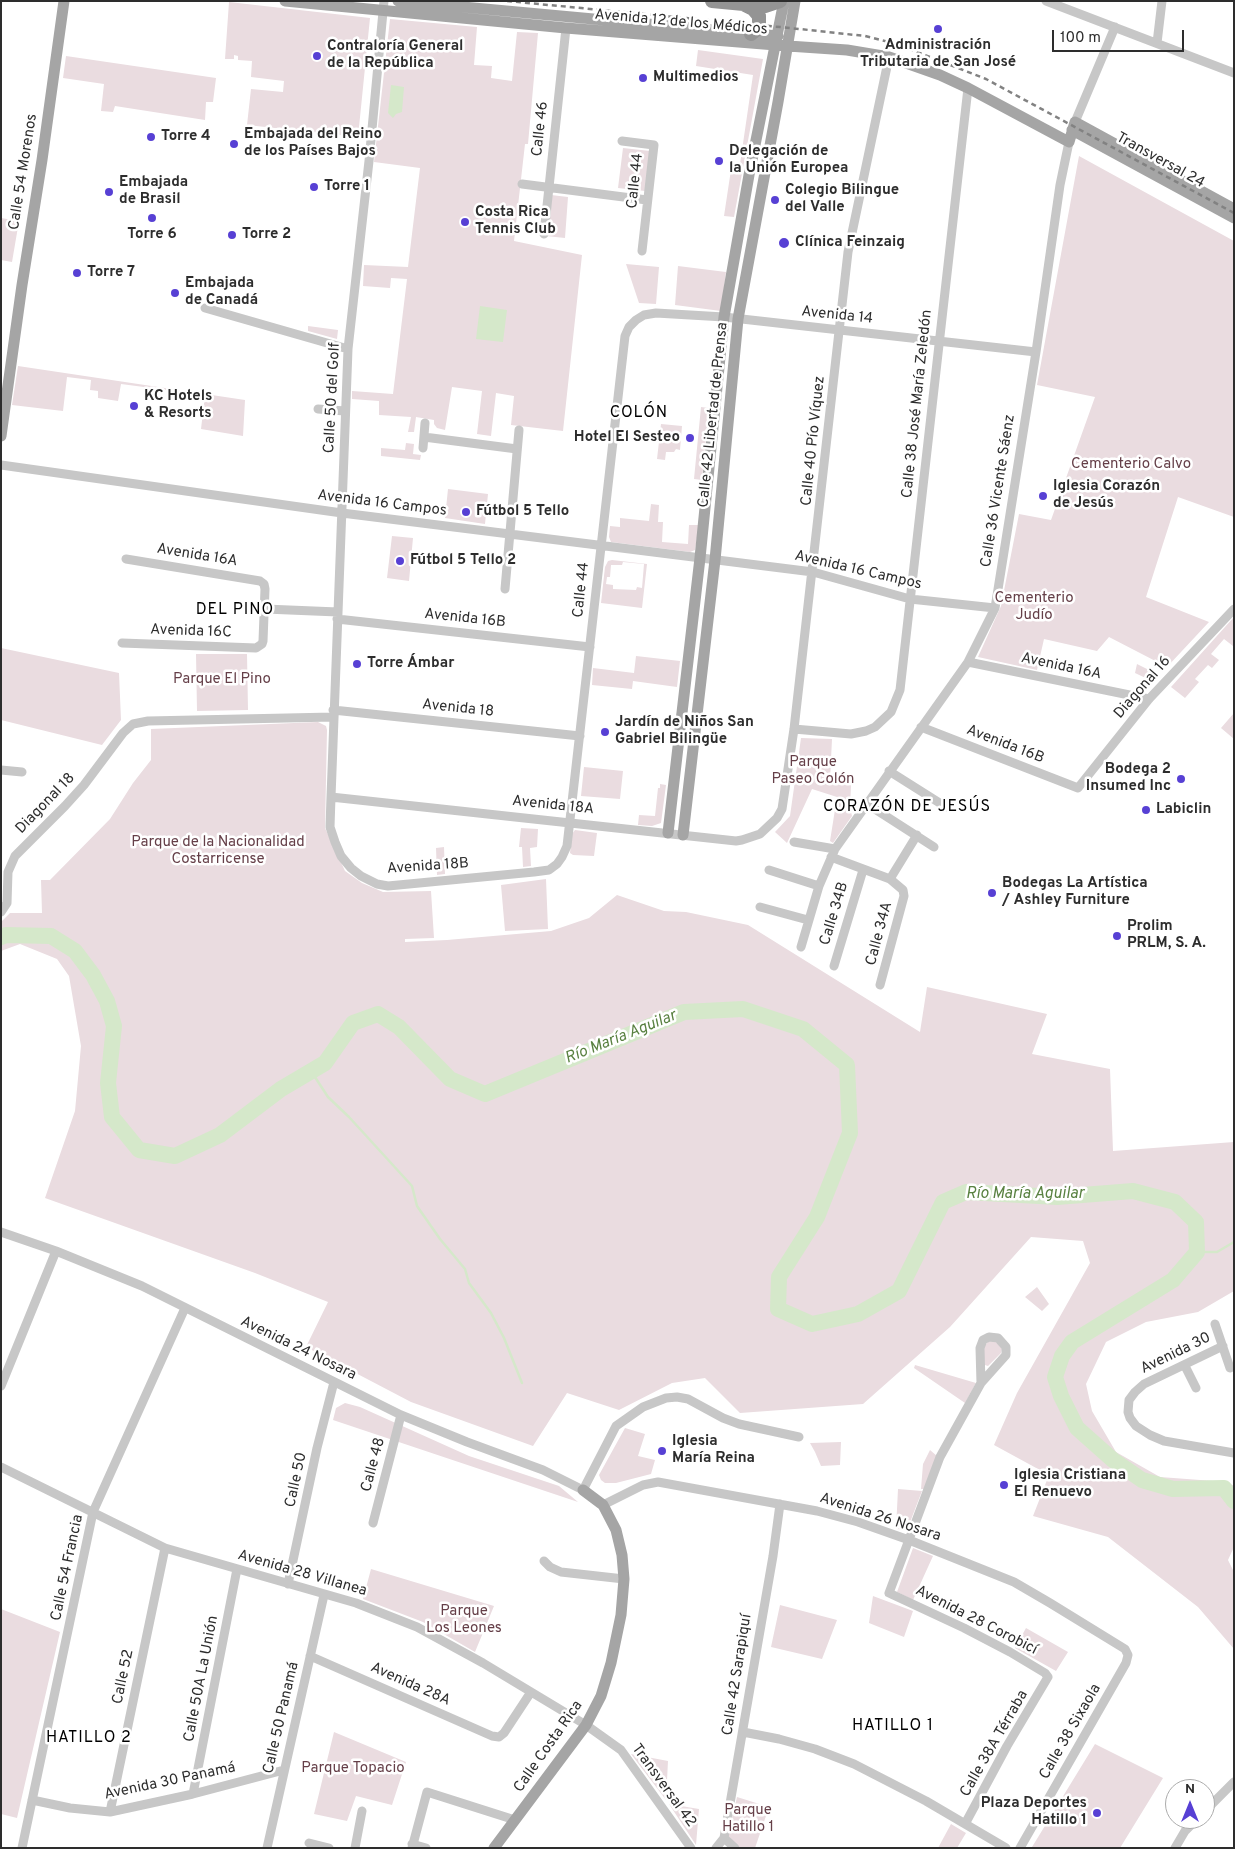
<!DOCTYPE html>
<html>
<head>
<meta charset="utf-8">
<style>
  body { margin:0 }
  #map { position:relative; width:1235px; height:1849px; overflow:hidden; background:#fff; font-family:Overpass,sans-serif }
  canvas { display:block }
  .frame { position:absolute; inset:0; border:2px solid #2d2d2d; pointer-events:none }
  .north { position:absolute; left:1165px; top:1779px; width:50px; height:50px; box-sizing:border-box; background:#fff; border:1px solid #ababab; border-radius:50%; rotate:0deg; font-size:14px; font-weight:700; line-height:20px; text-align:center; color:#2d2d2d }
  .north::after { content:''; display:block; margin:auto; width:18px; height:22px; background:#5740d4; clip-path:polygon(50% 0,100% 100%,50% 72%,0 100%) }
  .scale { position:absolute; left:1052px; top:30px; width:132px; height:22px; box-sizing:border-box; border:2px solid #2d2d2d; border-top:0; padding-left:6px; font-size:15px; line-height:18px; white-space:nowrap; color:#2d2d2d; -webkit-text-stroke:4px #fff; paint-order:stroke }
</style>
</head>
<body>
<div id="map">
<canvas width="1235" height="1849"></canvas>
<div class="frame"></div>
<div class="north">N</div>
<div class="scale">100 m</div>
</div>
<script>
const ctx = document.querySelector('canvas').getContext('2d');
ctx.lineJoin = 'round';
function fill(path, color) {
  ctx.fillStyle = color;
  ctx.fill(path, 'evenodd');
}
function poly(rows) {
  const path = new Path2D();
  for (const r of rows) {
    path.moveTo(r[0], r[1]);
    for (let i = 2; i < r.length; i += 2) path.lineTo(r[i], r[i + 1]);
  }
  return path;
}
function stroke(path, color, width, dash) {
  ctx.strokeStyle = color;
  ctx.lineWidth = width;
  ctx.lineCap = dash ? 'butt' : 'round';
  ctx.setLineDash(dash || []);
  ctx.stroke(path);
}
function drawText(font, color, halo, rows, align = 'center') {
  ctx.font = font + ' Overpass,sans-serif';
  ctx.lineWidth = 5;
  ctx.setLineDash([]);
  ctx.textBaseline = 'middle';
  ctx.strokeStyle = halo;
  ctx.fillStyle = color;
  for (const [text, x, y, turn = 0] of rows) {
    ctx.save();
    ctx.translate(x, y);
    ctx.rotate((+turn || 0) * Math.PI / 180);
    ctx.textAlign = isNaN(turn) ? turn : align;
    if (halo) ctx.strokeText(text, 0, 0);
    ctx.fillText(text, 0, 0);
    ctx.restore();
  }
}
fill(poly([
  [229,2,370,18,358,137,247,125,251,89,283,92,284,81,251,77,252,61,238,60,238,56,234,55,234,59,225,59],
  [390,19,477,27,474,65,492,66,491,78,512,81,517,32,538,33,528,144,525,144,514,241,582,255,563,431,511,425,514,396,496,393,491,436,477,434,482,391,452,387,445,430,437,428,434,424,434,420,416,417,414,432,408,432,411,417,379,415,379,401,352,399,352,391,393,394,407,279,391,278,390,288,363,286,364,265,408,267,420,168,374,162],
  [698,50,763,59,734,217,724,216,732,163,740,164,753,75,696,66],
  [66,56,216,78,213,102,206,102,205,120,115,106,113,112,101,111,104,84,63,78],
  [623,148,650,151,645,191,618,188],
  [1079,156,1234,241,1234,517,1178,497,1146,597,1209,622,1167,667,1109,637,1097,651,1044,639,1037,670,978,657,1001,606,1019,514,1051,520,1095,397,1037,385],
  [551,195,568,197,565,238,546,236],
  [1,218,19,221,12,262,1,260],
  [626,264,659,267,656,304,639,303],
  [678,266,726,272,721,311,675,305],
  [308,326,338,330,337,339,308,331],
  [18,366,245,400,243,436,201,429,205,395,121,384,118,401,98,398,98,391,90,390,91,380,67,377,63,411,12,405],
  [701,407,709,408,702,480,694,479],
  [661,424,682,426,680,450,676,449,674,452,666,452,665,460,657,459],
  [406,443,414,444,413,454,421,455,420,460,381,456,381,448,405,450],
  [448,489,488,494,485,524,445,518],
  [651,504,659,505,658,522,663,522,662,542,688,544,689,525,699,525,695,550,690,552,611,542,609,537,610,526,620,527,620,518,649,521],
  [392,536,413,538,409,581,387,578],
  [612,560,647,564,642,608,601,603,605,567,608,561],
  [623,562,644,564,642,588,637,587,636,590,613,589,613,585,606,584,607,577,610,577,611,565,622,565],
  [1234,617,1234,645,1233,646,1224,639,1211,654,1219,660,1212,668,1208,665,1195,679,1199,682,1185,698,1171,687],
  [1,648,119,673,121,720,102,745,1,720],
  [196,654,247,654,248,710,197,711],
  [636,656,680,661,677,687,633,681,632,689,592,685,593,668,634,673],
  [1137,664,1157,674,1152,681,1135,673],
  [1234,713,1234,739,1221,728],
  [318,722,326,726,327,730,325,828,345,871,362,883,383,892,431,891,434,938,405,939,405,942,447,940,551,931,589,918,617,895,664,911,686,912,748,925,920,1032,927,987,1047,1014,1032,1054,1110,1069,1113,1151,1234,1142,1234,1291,1198,1312,1146,1322,1106,1342,1086,1384,1092,1411,1116,1452,1160,1477,1227,1482,1234,1486,1234,1547,1228,1560,1234,1572,1234,1649,1198,1607,1108,1537,1033,1516,1049,1475,994,1445,1017,1393,1090,1263,1083,1241,1031,1237,950,1327,863,1404,740,1413,705,1378,672,1383,619,1410,567,1393,533,1446,411,1402,306,1347,328,1302,255,1273,45,1198,75,1111,81,1046,69,976,57,959,20,944,1,951,1,922,10,913,42,913,41,880,50,880,110,819,133,783,151,760,151,729],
  [801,738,832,739,830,781,846,782,851,785,850,808,852,816,833,843,830,841,837,797,812,789,787,843,775,832,790,816],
  [584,767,623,771,620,799,581,796],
  [660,784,666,785,661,823,652,826,638,825,639,815,655,816,658,788,660,788],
  [521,828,538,829,537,847,530,848,531,866,523,867,522,847,519,847],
  [575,830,597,833,594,856,573,855,570,853,572,834],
  [444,847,445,874,437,875,436,848],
  [546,879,548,929,505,931,501,885],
  [1037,1287,1049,1304,1042,1311,1025,1297],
  [990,1340,997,1341,1002,1349,1001,1353,988,1366,985,1365,983,1351,985,1345],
  [915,1365,976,1383,965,1403,914,1368],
  [345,1403,360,1407,469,1456,559,1486,578,1502,333,1420,336,1408],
  [625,1428,645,1434,638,1456,655,1460,651,1474,616,1483,605,1483,601,1480,599,1475],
  [841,1442,840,1465,821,1466,815,1452,810,1443],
  [930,1450,937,1456,924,1489,921,1489,923,1464],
  [898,1489,922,1491,907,1530,896,1529],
  [913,1548,933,1556,913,1600,897,1592],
  [371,1569,494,1606,475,1652,423,1622,363,1599],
  [873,1596,913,1611,904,1637,869,1623],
  [780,1605,837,1620,822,1659,771,1647],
  [1,1609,60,1632,17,1818,1,1814],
  [1026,1628,1068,1652,1056,1671,1015,1648],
  [334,1732,406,1762,392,1805,356,1796,347,1821,314,1814],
  [1095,1744,1163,1778,1120,1848,1032,1847],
  [631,1754,668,1761,666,1800],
  [737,1797,769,1807,755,1848,740,1848,728,1836],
  [669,1804,699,1809,696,1845],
  [951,1824,966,1833,957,1848,938,1848]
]), '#eadce0');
fill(poly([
  [391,85,404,87,402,112,396,114,393,118,388,113],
  [480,306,507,310,503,342,476,339]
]), '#d5e8ca');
stroke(poly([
  [311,1071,328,1097,349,1117,412,1186,417,1206,440,1239,465,1269,469,1283,491,1313,504,1338,522,1383],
  [1197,1252,1217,1252,1234,1242]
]), '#d5e8ca', 2.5);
stroke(poly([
  [1,937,6,935,51,936,75,951,93,975,107,1001,114,1026,108,1083,112,1117,139,1150,175,1156,220,1135,281,1089,325,1063,353,1023,378,1014,399,1027,450,1079,485,1094,684,1012,743,1009,803,1029,847,1065,850,1133,817,1217,779,1277,778,1309,812,1324,858,1314,899,1291,943,1202,966,1192,1057,1197,1133,1191,1175,1202,1196,1222,1197,1252,1173,1280,1072,1342,1062,1356,1055,1377,1061,1396,1077,1428,1113,1460,1142,1480,1173,1489,1224,1488,1234,1501]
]), '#d5e8ca', 16);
stroke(poly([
  [384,1,369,161,348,349,331,797,330,827,335,842,341,856,351,868,361,876,377,884,388,886,534,872,549,870,557,864,562,857,567,846,625,336,629,327,636,320,644,315,656,313,724,317,1036,352],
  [1046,1,1234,73],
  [1157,43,1162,1],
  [1075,122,1115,27],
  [622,141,654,145,642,251],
  [522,184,647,200],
  [544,234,566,28],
  [205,308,348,349],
  [318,409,345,411],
  [424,437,517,449],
  [423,448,425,423],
  [1,465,342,513,813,572,910,599,995,608],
  [505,589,519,430],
  [265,609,338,612],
  [337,619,590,647],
  [122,643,256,648,262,644,263,641,265,589,264,584,260,581,126,559],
  [968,662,1149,699],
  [333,710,580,736],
  [921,727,1078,788,1149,699,1234,609],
  [794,729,851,734,866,731,875,727,891,712,900,690,968,88],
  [1,770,22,772],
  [889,771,946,807],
  [331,797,736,841,742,840,760,834,777,818,782,809,794,729,848,252,889,57],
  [867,804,934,847],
  [794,842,835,849],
  [831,857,890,879,903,890,904,896,880,985],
  [769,870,819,886],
  [890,879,917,835],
  [760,907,808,920],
  [1,912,7,903,8,872,15,856,65,806,84,785,123,733,133,724,148,721,333,717],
  [801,947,819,886,835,849,968,662,995,608,1036,352,1060,185,1069,142],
  [834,966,863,870],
  [1,1232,56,1251,142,1286,401,1415,467,1442,543,1470,583,1490,616,1426,643,1407,666,1398,677,1397,688,1399,723,1418,739,1424,799,1437],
  [1215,1324,1230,1368],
  [1223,1346,1144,1384,1135,1392,1129,1400,1128,1412,1130,1418,1136,1426,1150,1435,1164,1441,1234,1453],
  [1185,1366,1196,1388],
  [1,1386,56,1251],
  [1,1467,165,1548,356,1603,417,1627,483,1663,586,1725,621,1750,691,1848],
  [603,1505,643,1485,658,1482,817,1511,858,1522,909,1540,1014,1582,1050,1603,1125,1649,1128,1655,1126,1663,1020,1848],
  [373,1523,401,1415],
  [544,1561,550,1567,561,1572,624,1579],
  [288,1584,317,1448,334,1382],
  [310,1656,492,1736,499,1737,504,1733,531,1692],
  [743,1732,779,1739,815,1749,854,1764,926,1801,1006,1848],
  [193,1794,237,1569],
  [32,1800,70,1808,110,1812,193,1794,284,1770],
  [1205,1811,1234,1782],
  [110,1812,165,1548],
  [965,1824,1007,1746,1048,1677,1045,1673,1010,1652,964,1628,889,1593,940,1457,981,1383,1006,1355,1006,1347,998,1338,989,1337,983,1340,980,1348,981,1383],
  [724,1838,735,1848],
  [309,1843,329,1848],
  [412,1844,426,1848],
  [22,1848,93,1512,185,1308],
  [267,1848,324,1595],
  [355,1848,362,1811],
  [412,1848,427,1792,515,1820],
  [716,1848,724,1838,773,1556,780,1504],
  [1175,1848,1185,1831,1197,1819]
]), '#c7c7c7', 9);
stroke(poly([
  [285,1,566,28,788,46,847,50,889,57,940,75,968,88,1069,142,1075,122,1234,209],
  [398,1,778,36],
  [1072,130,1234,218],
  [1,436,22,285,42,160,64,1],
  [668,833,700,558,724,317,749,175,784,1],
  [683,835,715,560,738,319,778,102,795,1],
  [494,1848,586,1725,601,1696,611,1663,621,1615,624,1579,622,1555,616,1530,603,1505,583,1490]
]), '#a5a5a5', 11);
stroke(poly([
  [712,1,765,6,780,1],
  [745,5,753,9,759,16,759,25,756,30,751,34]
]), '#949494', 14);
stroke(poly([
  [507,1,790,28,865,36,897,44,986,79,1234,213]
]), '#828282', 2.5, [5, 4]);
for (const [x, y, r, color] of [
  [938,29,5,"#5740d4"],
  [317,56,5,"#5740d4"],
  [643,78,5,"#5740d4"],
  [151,137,5,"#5740d4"],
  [234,144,5,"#5740d4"],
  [719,161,5,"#5740d4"],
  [314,187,5,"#5740d4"],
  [109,192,5,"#5740d4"],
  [775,200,5,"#5740d4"],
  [152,218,5,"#5740d4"],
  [465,222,5,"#5740d4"],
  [232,235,5,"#5740d4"],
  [784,243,6,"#5740d4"],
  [77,273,5,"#5740d4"],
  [175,293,5,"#5740d4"],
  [134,406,5,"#5740d4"],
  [690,438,5,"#5740d4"],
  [1043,496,5,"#5740d4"],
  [466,512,5,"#5740d4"],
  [400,561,5,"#5740d4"],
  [357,664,5,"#5740d4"],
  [605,732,5,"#5740d4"],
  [1181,779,5,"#5740d4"],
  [1146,810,5,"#5740d4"],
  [992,893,5,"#5740d4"],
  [1117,936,5,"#5740d4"],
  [662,1451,5,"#5740d4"],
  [1004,1485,5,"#5740d4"],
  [1097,1813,5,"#5740d4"]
]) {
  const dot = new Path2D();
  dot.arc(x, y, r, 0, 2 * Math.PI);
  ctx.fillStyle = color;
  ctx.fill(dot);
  stroke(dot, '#fff', 2);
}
drawText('15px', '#2d2d2d', '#fff', [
  ["Avenida 12 de los Médicos",681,23,5],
  ["Calle 46",541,129,-84],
  ["Transversal 24",1160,161,29],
  ["Calle 54 Morenos",24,172,-81],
  ["Calle 44",636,181,-84],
  ["Avenida 14",837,316,6],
  ["Calle 50 del Golf",333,398,-87],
  ["Calle 38 José María Zeledón",918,404,-84],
  ["Calle 42 Libertad de Prensa",714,415,-84],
  ["Calle 40 Pío Víquez",814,441,-84],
  ["Calle 36 Vicente Sáenz",999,491,-81],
  ["Avenida 16 Campos",382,504,7],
  ["Avenida 16A",197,556,9],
  ["Avenida 16 Campos",858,571,13],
  ["Calle 44",582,590,-84],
  ["Avenida 16B",465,619,6],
  ["Avenida 16C",191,632,2],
  ["Avenida 16A",1061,667,12],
  ["Diagonal 16",1143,688,-49],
  ["Avenida 18",458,709,6],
  ["Avenida 16B",1005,745,21],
  ["Diagonal 18",46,804,-46],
  ["Avenida 18A",553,806,6],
  ["Avenida 18B",428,867,-4],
  ["Calle 34B",835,914,-73],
  ["Calle 34A",880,934,-75],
  ["Avenida 24 Nosara",298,1349,26],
  ["Avenida 30",1176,1354,-26],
  ["Calle 48",374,1465,-75],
  ["Calle 50",297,1480,-78],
  ["Avenida 26 Nosara",880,1518,18],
  ["Calle 54 Francia",68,1568,-78],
  ["Avenida 28 Villanea",302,1574,16],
  ["Avenida 28 Corobicí",976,1621,27],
  ["Calle 42 Sarapiquí",738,1675,-81],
  ["Calle 52",124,1677,-78],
  ["Calle 50A La Unión",202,1679,-79],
  ["Avenida 28A",410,1685,24],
  ["Calle 50 Panamá",282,1718,-77],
  ["Calle 38 Sixaola",1071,1732,-60],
  ["Calle 38A Térraba",995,1744,-60],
  ["Calle Costa Rica",549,1747,-55],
  ["Avenida 30 Panamá",170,1782,-12],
  ["Transversal 42",663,1786,54]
]);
drawText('bold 15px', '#2d2d2d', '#fff', [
  ["Administración",938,46,"center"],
  ["Tributaria de San José",938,63,"center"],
  ["Contraloría General",327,47],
  ["de la República",327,64],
  ["Multimedios",653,78],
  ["Embajada del Reino",244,135],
  ["de los Países Bajos",244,152],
  ["Torre 4",161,137],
  ["Delegación de",729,152],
  ["la Unión Europea",729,169],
  ["Embajada",119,183],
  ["de Brasil",119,200],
  ["Torre 1",324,187],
  ["Colegio Bilingue",785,191],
  ["del Valle",785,208],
  ["Costa Rica",475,213],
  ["Tennis Club",475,230],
  ["Torre 6",152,235,"center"],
  ["Torre 2",242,235],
  ["Clínica Feinzaig",795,243],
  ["Torre 7",87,273],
  ["Embajada",185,284],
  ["de Canadá",185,301],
  ["KC Hotels",144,397],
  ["& Resorts",144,414],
  ["Hotel El Sesteo",680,438,"right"],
  ["Iglesia Corazón",1053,487],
  ["de Jesús",1053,504],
  ["Fútbol 5 Tello",476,512],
  ["Fútbol 5 Tello 2",410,561],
  ["Torre Ámbar",367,664],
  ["Jardín de Niños San",615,723],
  ["Gabriel Bilingüe",615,740],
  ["Bodega 2",1171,770,"right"],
  ["Insumed Inc",1171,787,"right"],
  ["Labiclin",1156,810],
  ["Bodegas La Artística",1002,884],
  ["/ Ashley Furniture",1002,901],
  ["Prolim",1127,927],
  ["PRLM, S. A.",1127,944],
  ["Iglesia",672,1442],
  ["María Reina",672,1459],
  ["Iglesia Cristiana",1014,1476],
  ["El Renuevo",1014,1493],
  ["Plaza Deportes",1087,1804,"right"],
  ["Hatillo 1",1087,1821,"right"]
], 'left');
drawText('15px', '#653f48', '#fff', [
  ["Cementerio Calvo",1131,465],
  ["Cementerio",1034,599],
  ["Judío",1034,616],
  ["Parque El Pino",222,680],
  ["Parque",813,763],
  ["Paseo Colón",813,780],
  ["Parque de la Nacionalidad",218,843],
  ["Costarricense",218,860],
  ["Parque",464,1612],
  ["Los Leones",464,1629],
  ["Parque Topacio",353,1769],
  ["Parque",748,1811],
  ["Hatillo 1",748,1828]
]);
ctx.letterSpacing = '1px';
drawText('16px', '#000', '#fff', [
  ["COLÓN",639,414],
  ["DEL PINO",235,611],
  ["CORAZÓN DE JESÚS",907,808],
  ["HATILLO 1",893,1727],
  ["HATILLO 2",89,1739]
]);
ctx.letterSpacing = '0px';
drawText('italic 16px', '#598141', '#fff', [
  ["Río María Aguilar",621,1038,-22],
  ["Río María Aguilar",1025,1195]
]);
</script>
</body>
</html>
